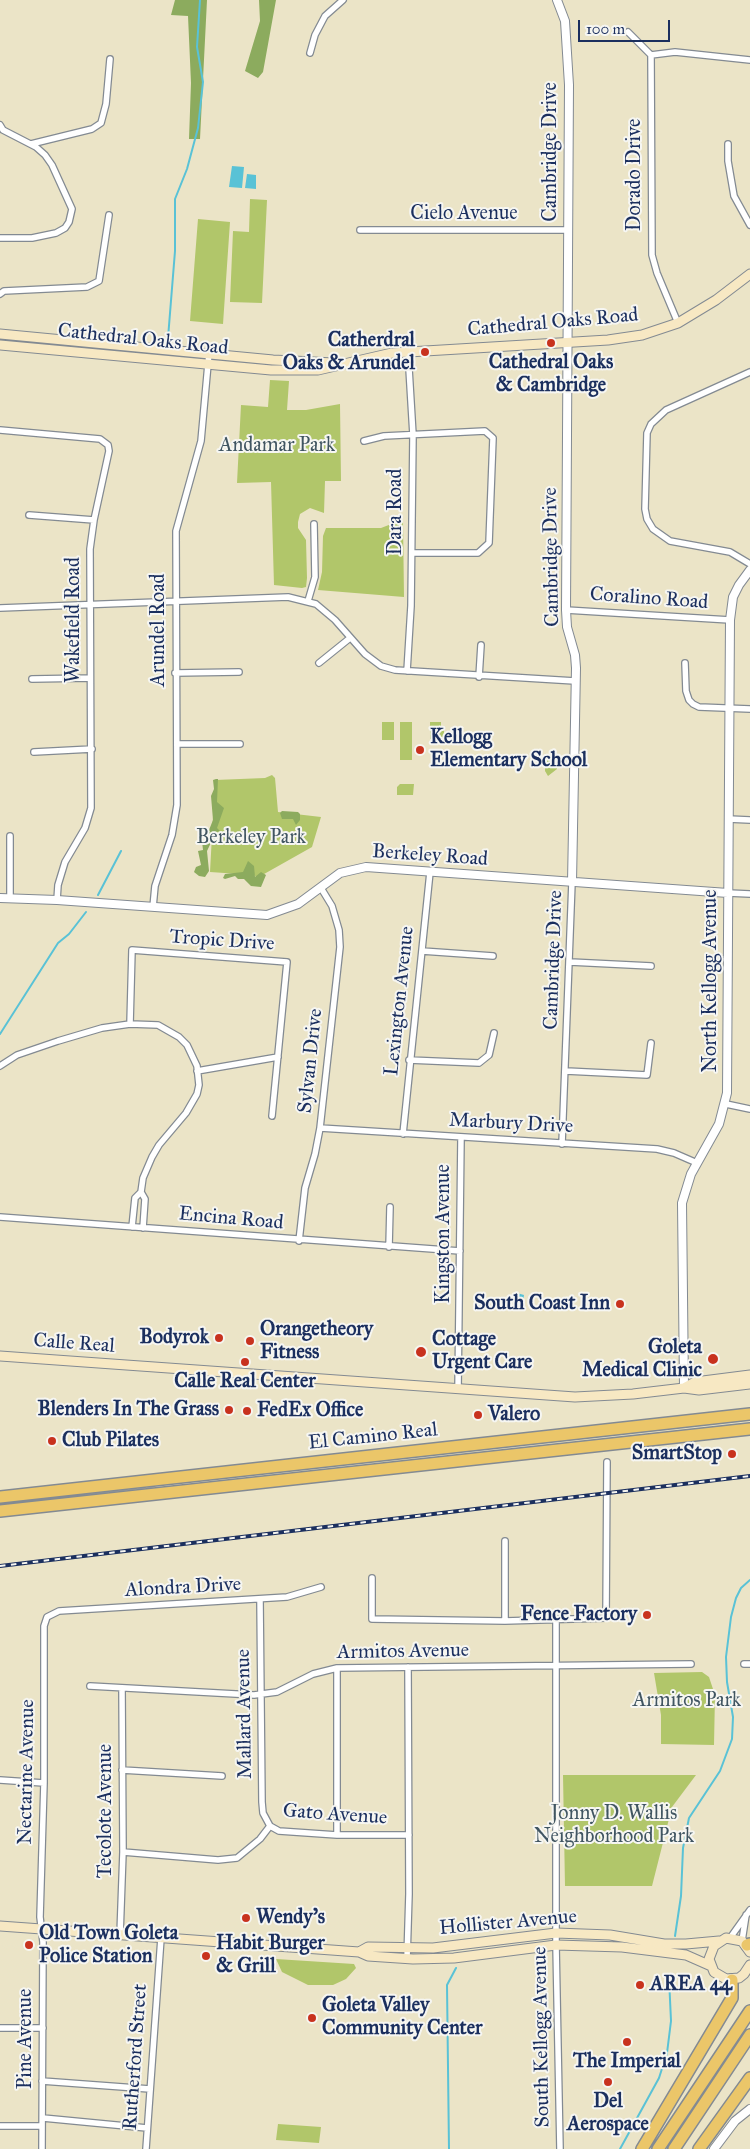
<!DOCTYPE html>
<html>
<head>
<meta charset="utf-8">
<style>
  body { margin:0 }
  #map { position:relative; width:750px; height:2149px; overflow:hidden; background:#ebe4c7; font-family:"IM FELL Great Primer",serif }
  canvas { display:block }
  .scale { position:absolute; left:578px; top:20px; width:92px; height:22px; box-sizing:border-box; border:2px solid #1b2f5e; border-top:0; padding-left:6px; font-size:15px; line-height:18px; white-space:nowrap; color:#1b2f5e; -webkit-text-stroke:4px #f6f6f2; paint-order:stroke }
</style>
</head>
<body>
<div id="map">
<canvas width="750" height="2149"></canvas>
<div class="scale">100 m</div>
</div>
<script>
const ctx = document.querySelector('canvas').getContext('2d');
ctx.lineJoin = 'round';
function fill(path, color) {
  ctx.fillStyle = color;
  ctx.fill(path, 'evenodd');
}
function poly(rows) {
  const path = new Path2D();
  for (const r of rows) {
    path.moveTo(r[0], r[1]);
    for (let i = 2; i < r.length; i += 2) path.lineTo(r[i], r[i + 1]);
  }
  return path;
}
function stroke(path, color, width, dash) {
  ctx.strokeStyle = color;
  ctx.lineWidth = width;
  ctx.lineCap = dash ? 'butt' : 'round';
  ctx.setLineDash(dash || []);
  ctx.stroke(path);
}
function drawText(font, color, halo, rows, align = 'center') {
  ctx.font = font + ' "IM FELL Great Primer",serif';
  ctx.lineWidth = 4;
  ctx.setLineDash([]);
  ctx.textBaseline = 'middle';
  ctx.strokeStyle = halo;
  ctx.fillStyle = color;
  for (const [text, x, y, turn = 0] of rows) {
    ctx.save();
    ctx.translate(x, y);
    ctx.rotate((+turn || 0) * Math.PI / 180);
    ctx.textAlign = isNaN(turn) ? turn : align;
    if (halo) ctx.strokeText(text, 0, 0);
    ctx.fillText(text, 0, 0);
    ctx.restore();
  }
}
fill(poly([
  [250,199,267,200,262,303,230,302,233,231,249,232],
  [198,219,230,222,223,324,190,321],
  [270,380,289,381,287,410,306,410,340,404,341,481,325,481,324,513,310,508,300,514,298,522,298,528,306,540,307,578,306,587,302,588,274,585,271,482,237,483,241,405,268,407],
  [399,521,403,521,404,597,318,590,322,572,323,536,326,528,381,528],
  [382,722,394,722,394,740,382,740],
  [400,722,412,722,412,760,400,760],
  [430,722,441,722,441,727,444,727,444,737,430,739],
  [547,760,557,762,557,769,548,776,545,771,545,763],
  [272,775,275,778,278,812,321,817,312,847,257,878,254,875,210,872,215,780,265,778],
  [400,784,414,784,413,795,397,795,397,787],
  [702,1672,709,1677,715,1695,714,1745,661,1744,661,1715,654,1673],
  [563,1775,696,1775,672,1807,652,1886,565,1886],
  [276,1959,354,1964,356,1968,346,1979,333,1985,308,1985,282,1972],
  [278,2124,321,2127,319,2143,276,2140]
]), '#b1c66a');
fill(poly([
  [175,0,207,0,200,139,189,139,191,83,188,16,171,15],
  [259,0,276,0,263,72,258,78,245,71,260,21],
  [216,779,218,779,217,802,224,808,217,828,220,831,216,832,207,851,209,871,205,877,199,876,194,872,196,867,201,865,198,851,203,850,202,841,205,840,213,820,211,796,214,789,213,780],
  [282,811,298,812,300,814,300,820,296,825,293,819,282,819,280,813],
  [248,861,254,866,255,877,261,872,266,875,261,887,251,886,244,879,238,879,235,876,225,879,223,878,225,874,243,872]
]), '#8cab5e');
fill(poly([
  [232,166,244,167,242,188,229,187],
  [247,174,256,175,256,189,245,188],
  [517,1293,524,1295,522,1308,518,1310,515,1308,512,1300]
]), '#59c2d6');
stroke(poly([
  [168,338,175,251,175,199,187,169,198,128,203,82,197,47,200,0],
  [98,895,121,851],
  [0,1034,58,943,69,934,86,912],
  [675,1936,681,1896,683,1848,689,1818,720,1771,732,1739,733,1717,727,1682,726,1657,731,1617,736,1598,741,1588,750,1580],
  [449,2149,447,1985,456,1968],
  [620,2149,659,2078,667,2053,671,2021,669,1978]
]), '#59c2d6', 2);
const minor = poly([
  [628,32,651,55,652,255,657,273,678,323],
  [310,53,315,35,325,16,343,0],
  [651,55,675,52,750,60],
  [0,125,3,130,36,147,45,155,52,165,72,209,69,222,65,228,56,233,32,238,0,238],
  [31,144,92,129,101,123,106,104,110,59],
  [728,144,728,161,734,196,750,225],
  [360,230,567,230],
  [0,294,4,291,87,287,99,281,109,215],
  [750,372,666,410,651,424,647,433,645,509,647,519,653,529,670,541,730,552,750,564],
  [0,430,100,439,108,445,109,451,94,520,90,549,91,808,85,828,65,862,58,885,57,900],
  [364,441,384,436,485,431,493,438,489,543,478,553,412,553],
  [29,515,94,520],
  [308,601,315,577,314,524],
  [0,608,288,597,316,604,335,620,365,654,381,666,395,670,575,681],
  [566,610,730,620],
  [319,663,350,638],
  [685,663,686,691,689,700,693,704,699,707,750,709],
  [407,671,411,606,413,435,408,352],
  [175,673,239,672],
  [479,677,481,645],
  [32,679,90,678],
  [177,744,240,744],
  [34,752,92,749],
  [728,819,750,820],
  [728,893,750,894],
  [10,899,10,836],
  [153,907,155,886,172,835,177,805,176,531,201,441,209,353],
  [422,951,493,956],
  [570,962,651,966],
  [130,1024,132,950,287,962,272,1116],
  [409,1060,479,1063,489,1055,494,1033],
  [0,1066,17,1055,58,1041,102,1028,130,1024,158,1025,179,1037,187,1045,197,1066,199,1085,197,1094,186,1113,159,1145,152,1157,143,1178,141,1192,135,1198,132,1227],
  [197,1071,278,1057],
  [566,1071,647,1075,651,1043],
  [726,1104,750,1109],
  [320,1128,657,1149,674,1153,697,1163],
  [403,1134,430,872],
  [562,1144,572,882],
  [141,1192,145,1199,143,1228],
  [0,1217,460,1251],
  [299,1241,305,1188,315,1154,320,1128,340,947,339,930,332,906,321,888],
  [389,1247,390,1207],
  [458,1390,461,1138],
  [505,1541,505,1621,606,1618,607,1462],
  [372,1578,372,1619,505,1621],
  [260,1600,262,1802,263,1813,270,1826],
  [556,1621,556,1945,560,2149],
  [744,1664,750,1664],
  [337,1668,337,1835],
  [90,1686,254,1695,277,1692,313,1674,337,1668,691,1664],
  [122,1770,222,1776],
  [0,1780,44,1783],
  [270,1826,279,1831,337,1835,409,1835],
  [123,1852,218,1860,237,1858,260,1839,270,1826],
  [120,1935,123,1852,122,1688],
  [730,1938,750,1910],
  [742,1941,746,1915],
  [407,1958,409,1894,408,1667],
  [0,2028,43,2028],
  [42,2081,150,2089],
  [43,2118,147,2128],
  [0,2126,42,2126],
  [42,2149,43,1942,40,1917,44,1783,44,1626,47,1617,59,1611,287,1597,321,1587],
  [146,2149,161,1938]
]);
const tertiary = poly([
  [557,0,565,21,569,85,566,610,567,627,575,655,576,668,572,882],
  [0,898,57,900,267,915,298,904,340,873,366,867,728,893],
  [684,1388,682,1203,691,1174,719,1124,727,1093,730,620,733,597,739,585,750,570],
  [714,2149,735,2121,750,2109]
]);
const secondary = poly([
  [0,334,273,360,334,363],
  [0,345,271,370,318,370,392,353,608,340,642,335,678,323,716,300,750,274],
  [0,1356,575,1397,633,1394,684,1388,699,1390,750,1384],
  [684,1388,695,1382,750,1375],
  [0,1926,359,1952,368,1956,413,1959,454,1958,556,1945,622,1947,686,1955,711,1966],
  [359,1952,368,1947,433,1948,556,1933,610,1935,664,1944,686,1944,719,1941],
  [750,1952,742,1941,726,1938,714,1946,709,1959,714,1972,726,1979,739,1978,744,1974,750,1965]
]);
const motorway = poly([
  [0,1497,750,1414],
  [0,1511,750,1429],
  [747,1945,750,1944],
  [642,2149,732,1998,732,1980],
  [658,2149,750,2011],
  [674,2149,750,2035],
  [699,2149,750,2078]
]);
stroke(minor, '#838a92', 8);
stroke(tertiary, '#838a92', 10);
stroke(secondary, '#838a92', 11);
stroke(motorway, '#838a92', 14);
stroke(minor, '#fff', 5.5);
stroke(tertiary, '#fff', 8);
stroke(secondary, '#f7e8c3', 9);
stroke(motorway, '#ebc669', 11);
const rail = poly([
  [0,1566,750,1476]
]);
stroke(rail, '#1b2f5e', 4);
stroke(rail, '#f6f6f2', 2, [5.5]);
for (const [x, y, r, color] of [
  [551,343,5,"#c8321e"],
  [425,352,5,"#c8321e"],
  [420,750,5,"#c8321e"],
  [620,1304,5,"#c8321e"],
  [219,1338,5,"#c8321e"],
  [250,1341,5,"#c8321e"],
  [421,1352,6,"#c8321e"],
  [713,1359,6,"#c8321e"],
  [245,1362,5,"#c8321e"],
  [229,1410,5,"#c8321e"],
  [247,1411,5,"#c8321e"],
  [478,1415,5,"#c8321e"],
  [52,1441,5,"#c8321e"],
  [732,1454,5,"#c8321e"],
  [647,1615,5,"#c8321e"],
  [246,1918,5,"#c8321e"],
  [29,1945,5,"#c8321e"],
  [206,1956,5,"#c8321e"],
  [640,1985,5,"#c8321e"],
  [312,2018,5,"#c8321e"],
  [627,2042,5,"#c8321e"],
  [608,2082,5,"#c8321e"]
]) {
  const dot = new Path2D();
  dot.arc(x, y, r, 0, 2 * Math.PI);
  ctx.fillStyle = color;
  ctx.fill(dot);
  stroke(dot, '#f6f6f2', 2);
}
drawText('20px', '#1b2f5e', '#f6f6f2', [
  ["Cambridge Drive",551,152,-90],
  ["Dorado Drive",635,175,-90],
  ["Cielo Avenue",464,214],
  ["Cathedral Oaks Road",553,323,-5],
  ["Cathedral Oaks Road",143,340,6],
  ["Dara Road",396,512,-90],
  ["Cambridge Drive",552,557,-91],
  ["Coralino Road",649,599,4],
  ["Wakefield Road",74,620,-90],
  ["Arundel Road",159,630,-90],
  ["Berkeley Road",430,856,4],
  ["Tropic Drive",222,941,4],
  ["Cambridge Drive",554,960,-88],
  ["North Kellogg Avenue",711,981,-90],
  ["Lexington Avenue",400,1001,-84],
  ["Sylvan Drive",311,1061,-84],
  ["Marbury Drive",511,1124,3],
  ["Encina Road",231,1219,5],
  ["Kingston Avenue",444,1234,-90],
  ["Calle Real",74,1344,4],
  ["El Camino Real",373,1437,-6],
  ["Alondra Drive",183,1588,-3],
  ["Armitos Avenue",403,1652,-1],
  ["Mallard Avenue",245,1714,-91],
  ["Nectarine Avenue",27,1772,-89],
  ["Tecolote Avenue",106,1811,-90],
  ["Gato Avenue",335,1815,4],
  ["Hollister Avenue",508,1923,-5],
  ["South Kellogg Avenue",542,2037,-91],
  ["Pine Avenue",26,2039,-90],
  ["Rutherford Street",136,2057,-86]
]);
drawText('bold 20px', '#1b2f5e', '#f6f6f2', [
  ["Catherdral",415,341,"right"],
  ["Oaks & Arundel",415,364,"right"],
  ["Cathedral Oaks",551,363,"center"],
  ["& Cambridge",551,386,"center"],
  ["Kellogg",430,738],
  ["Elementary School",430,761],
  ["South Coast Inn",610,1304,"right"],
  ["Orangetheory",260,1330],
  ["Fitness",260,1353],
  ["Bodyrok",209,1338,"right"],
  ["Cottage",432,1340],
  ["Urgent Care",432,1363],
  ["Goleta",702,1348,"right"],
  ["Medical Clinic",702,1371,"right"],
  ["Calle Real Center",245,1382,"center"],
  ["Blenders In The Grass",219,1410,"right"],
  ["FedEx Office",257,1411],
  ["Valero",488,1415],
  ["Club Pilates",62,1441],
  ["SmartStop",722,1454,"right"],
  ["Fence Factory",637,1615,"right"],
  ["Wendy's",256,1918],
  ["Old Town Goleta",39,1934],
  ["Police Station",39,1957],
  ["Habit Burger",216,1944],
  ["& Grill",216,1967],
  ["AREA 44",650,1985],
  ["Goleta Valley",322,2006],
  ["Community Center",322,2029],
  ["The Imperial",627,2062,"center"],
  ["Del",608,2102,"center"],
  ["Aerospace",608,2125,"center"]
], 'left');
drawText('20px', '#405561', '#f6f6f2', [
  ["Andamar Park",277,446],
  ["Berkeley Park",251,838],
  ["Armitos Park",687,1701],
  ["Jonny D. Wallis",614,1814],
  ["Neighborhood Park",614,1837]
]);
</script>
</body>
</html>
